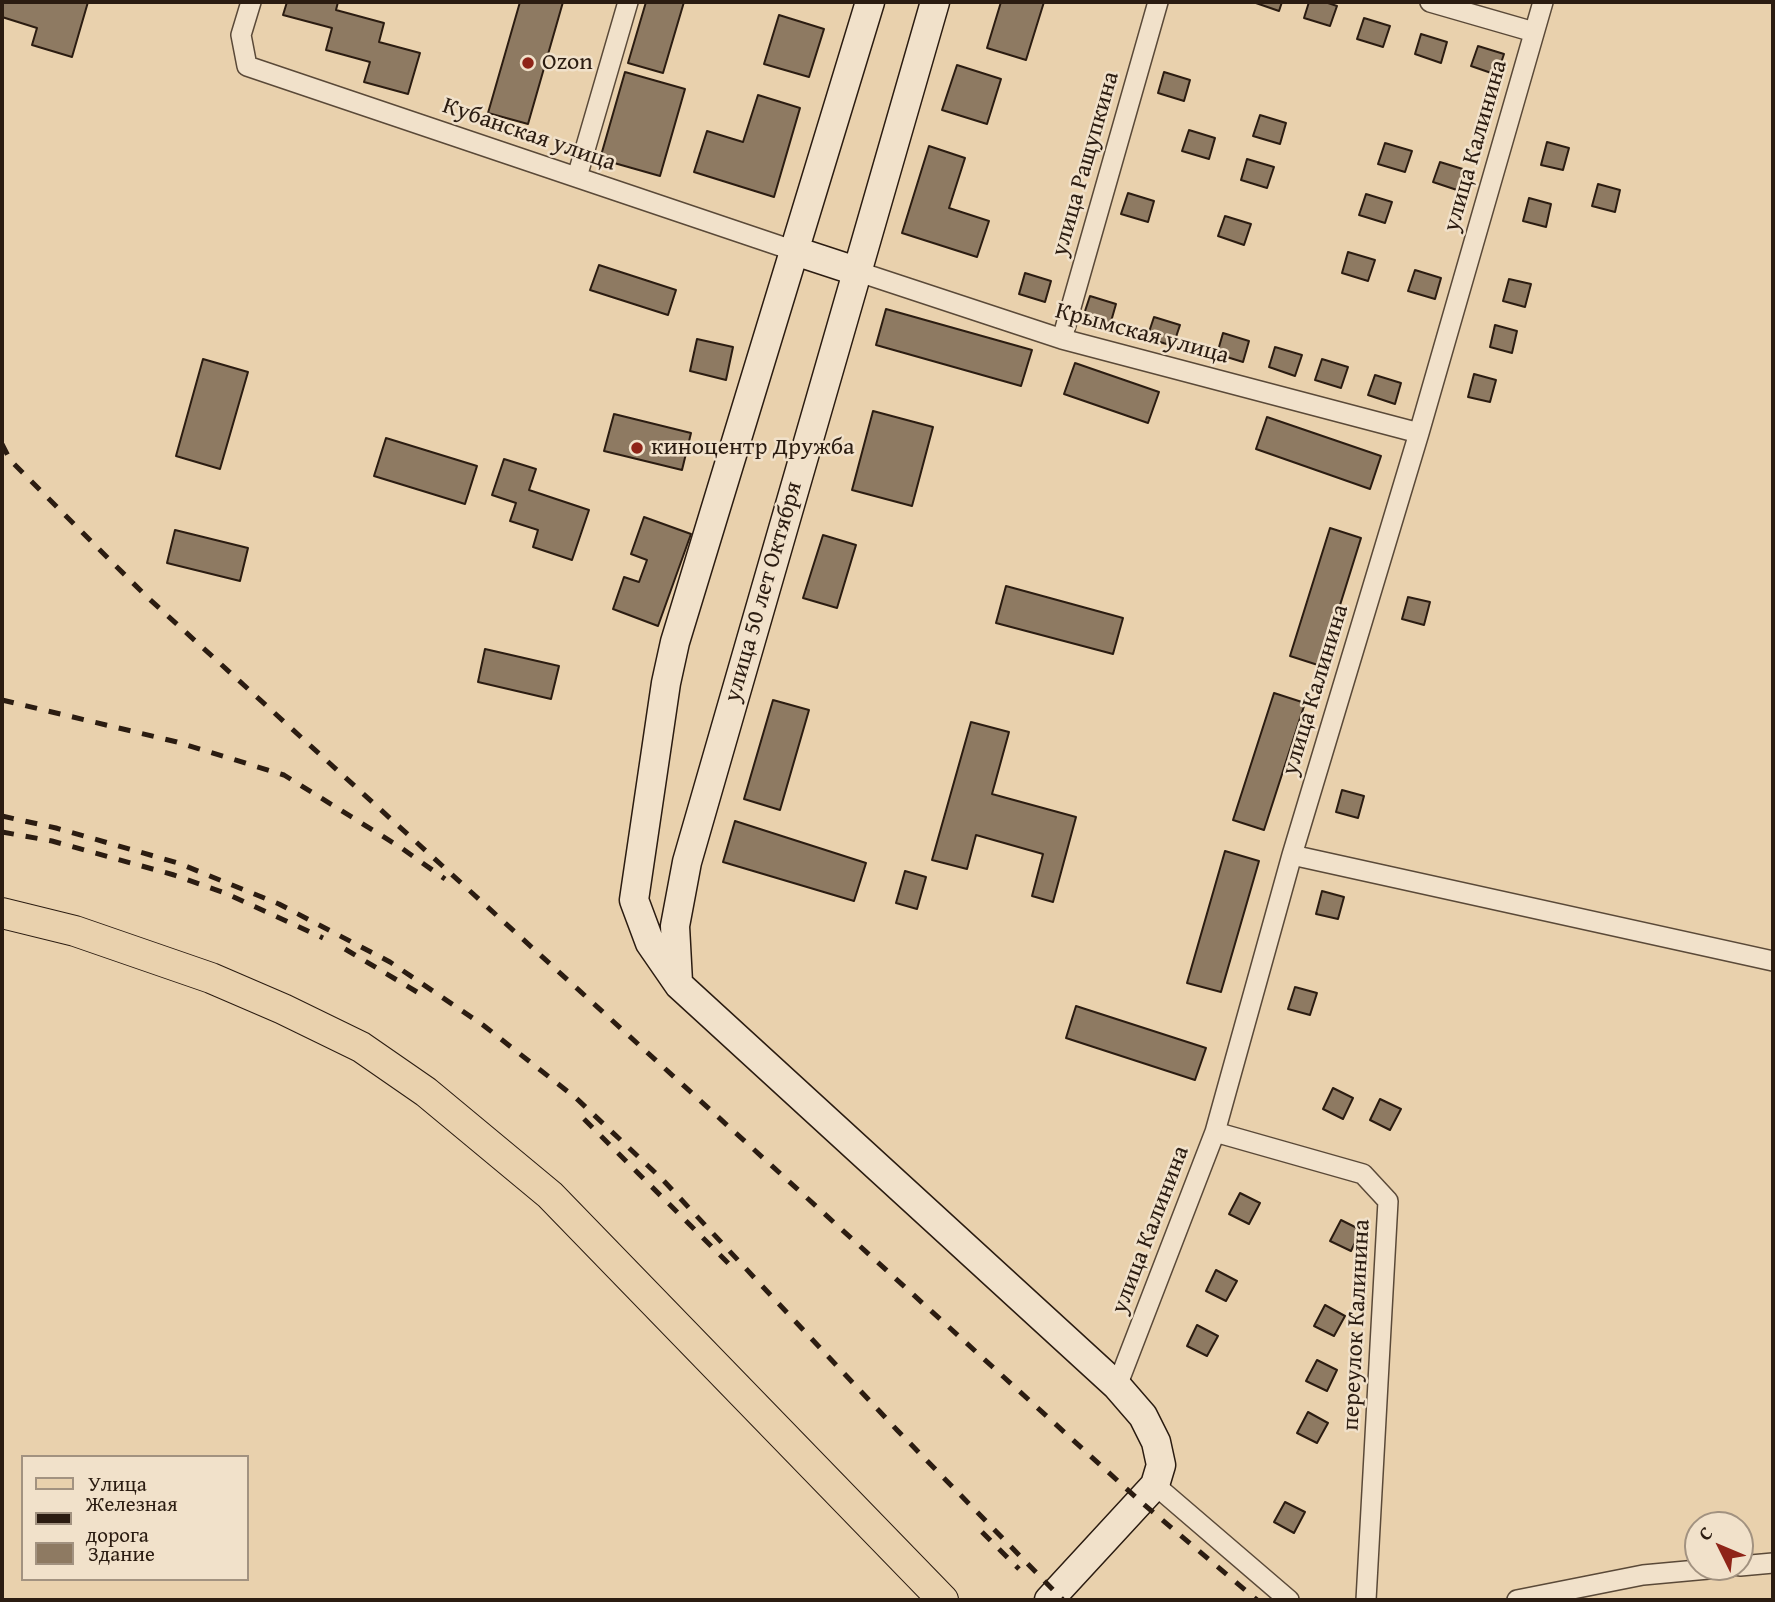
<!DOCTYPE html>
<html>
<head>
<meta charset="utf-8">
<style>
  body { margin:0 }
  #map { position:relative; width:1775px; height:1602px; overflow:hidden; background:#e9d1ad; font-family:"Gentium Book Plus",serif }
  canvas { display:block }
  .frame { position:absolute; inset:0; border:4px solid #2b1c11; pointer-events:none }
  .legend { position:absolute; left:21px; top:1455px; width:228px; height:126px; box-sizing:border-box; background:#f1e1ca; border:2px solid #a29280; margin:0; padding:9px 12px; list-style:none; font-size:21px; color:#2b1c11 }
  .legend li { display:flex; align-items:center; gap:14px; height:35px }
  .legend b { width:35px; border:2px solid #a29280 }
  .north { position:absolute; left:1684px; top:1511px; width:70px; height:70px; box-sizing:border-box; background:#f1e1ca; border:2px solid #a29280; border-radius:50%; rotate:313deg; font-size:19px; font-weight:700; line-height:28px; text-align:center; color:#2b1c11 }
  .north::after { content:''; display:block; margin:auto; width:24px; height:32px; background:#8f2418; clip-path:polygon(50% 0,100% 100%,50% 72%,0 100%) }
</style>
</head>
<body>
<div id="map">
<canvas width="1775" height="1602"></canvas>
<div class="frame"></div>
<ul class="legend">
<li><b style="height:9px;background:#e9d1ad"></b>Улица</li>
<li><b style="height:9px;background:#2b1c11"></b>Железная дорога</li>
<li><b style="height:19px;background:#8e7a62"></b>Здание</li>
</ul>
<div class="north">С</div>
</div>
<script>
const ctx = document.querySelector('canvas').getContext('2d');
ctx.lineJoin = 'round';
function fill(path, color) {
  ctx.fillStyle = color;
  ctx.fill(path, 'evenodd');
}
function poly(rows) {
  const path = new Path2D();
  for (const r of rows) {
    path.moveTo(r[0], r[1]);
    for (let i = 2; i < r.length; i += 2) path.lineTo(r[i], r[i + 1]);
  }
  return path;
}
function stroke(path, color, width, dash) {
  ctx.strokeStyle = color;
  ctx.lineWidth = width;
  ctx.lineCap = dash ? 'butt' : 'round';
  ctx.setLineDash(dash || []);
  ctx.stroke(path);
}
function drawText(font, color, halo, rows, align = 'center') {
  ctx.font = font + ' "Gentium Book Plus",serif';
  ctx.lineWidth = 5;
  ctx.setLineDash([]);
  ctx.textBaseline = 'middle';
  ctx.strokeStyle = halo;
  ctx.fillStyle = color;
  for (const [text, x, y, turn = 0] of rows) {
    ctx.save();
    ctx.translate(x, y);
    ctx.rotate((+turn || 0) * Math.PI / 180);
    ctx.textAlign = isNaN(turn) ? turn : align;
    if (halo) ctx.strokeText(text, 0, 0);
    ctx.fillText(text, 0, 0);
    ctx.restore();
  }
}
const building = poly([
  [2,2,88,2,72,57,32,45,37,28,2,17,2,2],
  [287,2,338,2,336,10,384,23,379,42,420,53,408,94,364,82,370,62,326,50,332,28,283,15,287,2],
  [520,2,563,2,528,124,488,113,520,2],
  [646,2,684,2,663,73,628,63,646,2],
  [1001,2,1044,2,1026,60,987,48,1001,2],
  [1253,2,1282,2,1279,11,1253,2],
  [1309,2,1325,2,1337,6,1330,26,1304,18,1309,2],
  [779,15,824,29,809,77,764,64,779,15],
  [1364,18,1390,26,1383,47,1357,39,1364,18],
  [1421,34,1447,42,1441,63,1415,54,1421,34],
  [1478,46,1504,54,1497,75,1471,66,1478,46],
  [957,65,1001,79,987,124,942,110,957,65],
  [625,72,685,89,660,176,600,159,625,72],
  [1164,72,1190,80,1184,101,1158,93,1164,72],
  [758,95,800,108,774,197,694,172,707,131,743,142,758,95],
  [1260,115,1286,123,1280,144,1253,136,1260,115],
  [1189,130,1215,138,1209,159,1182,151,1189,130],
  [1547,142,1569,148,1563,170,1541,165,1547,142],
  [1385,143,1412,151,1405,172,1378,164,1385,143],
  [929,146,965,158,949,208,989,221,977,257,902,233,929,146],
  [1247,159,1274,167,1267,188,1241,180,1247,159],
  [1440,162,1466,170,1460,191,1433,182,1440,162],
  [1598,184,1620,190,1615,212,1592,206,1598,184],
  [1128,193,1154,201,1148,222,1121,214,1128,193],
  [1366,194,1392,202,1385,223,1359,215,1366,194],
  [1529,198,1551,204,1546,227,1523,221,1529,198],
  [1225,216,1251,224,1244,245,1218,236,1225,216],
  [1348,252,1375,260,1368,281,1342,273,1348,252],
  [599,265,676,290,668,315,590,290,599,265],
  [1415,270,1441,278,1435,299,1408,291,1415,270],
  [1025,273,1051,281,1045,302,1019,294,1025,273],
  [1509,279,1531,284,1525,307,1503,301,1509,279],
  [1090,296,1116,304,1110,325,1083,317,1090,296],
  [886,309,1032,350,1021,386,876,345,886,309],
  [1154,317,1180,325,1173,346,1147,338,1154,317],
  [1495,325,1517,331,1512,353,1490,347,1495,325],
  [1223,333,1249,341,1243,362,1217,354,1223,333],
  [697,339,733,347,726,380,690,371,697,339],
  [1275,347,1302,355,1295,376,1269,367,1275,347],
  [203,359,248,372,220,469,176,456,203,359],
  [1322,359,1348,367,1341,388,1315,380,1322,359],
  [1075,363,1159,392,1148,423,1064,394,1075,363],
  [1474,374,1496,380,1490,402,1468,397,1474,374],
  [1375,375,1401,383,1395,404,1368,395,1375,375],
  [873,411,933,427,912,506,852,490,873,411],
  [614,414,691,433,682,470,604,451,614,414],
  [1267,417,1381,456,1370,489,1256,449,1267,417],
  [386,438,477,466,465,504,374,476,386,438],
  [504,459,536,469,529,490,589,510,572,560,533,547,538,530,510,521,516,503,492,495,504,459],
  [644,517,691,534,658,626,613,609,624,577,639,582,647,560,631,554,644,517],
  [1330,528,1361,538,1321,666,1290,656,1330,528],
  [175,530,248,548,240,581,167,563,175,530],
  [823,535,856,545,837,608,803,598,823,535],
  [1006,586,1123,618,1113,654,996,623,1006,586],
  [1408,597,1430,602,1424,625,1402,619,1408,597],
  [485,649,559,666,551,699,478,682,485,649],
  [1274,693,1305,703,1264,830,1233,820,1274,693],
  [773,700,809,710,780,810,744,799,773,700],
  [971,722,1009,732,992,794,1076,817,1053,902,1032,896,1043,854,976,835,967,869,932,860,971,722],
  [1342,790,1364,796,1358,818,1336,812,1342,790],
  [735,821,866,863,854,901,723,862,735,821],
  [1225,851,1259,861,1221,992,1187,983,1225,851],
  [905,871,926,877,917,909,896,903,905,871],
  [1322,891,1344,897,1338,919,1316,914,1322,891],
  [1295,987,1317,993,1310,1015,1288,1009,1295,987],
  [1076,1006,1206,1048,1195,1080,1066,1038,1076,1006],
  [1333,1088,1353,1098,1343,1119,1323,1109,1333,1088],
  [1380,1099,1401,1109,1390,1130,1370,1120,1380,1099],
  [1240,1193,1260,1203,1249,1224,1229,1214,1240,1193],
  [1341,1220,1361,1230,1351,1251,1330,1241,1341,1220],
  [1216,1270,1237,1281,1226,1301,1206,1291,1216,1270],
  [1325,1305,1345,1316,1334,1336,1314,1326,1325,1305],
  [1197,1325,1218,1336,1207,1356,1187,1346,1197,1325],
  [1317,1360,1337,1370,1327,1391,1306,1381,1317,1360],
  [1308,1412,1328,1423,1317,1443,1297,1433,1308,1412],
  [1285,1502,1305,1512,1294,1533,1274,1522,1285,1502]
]);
fill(building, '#8e7a62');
stroke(building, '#2b1c11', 2);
const street = poly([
  [251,2,241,35,247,66,795,251],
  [1430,2,1534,32],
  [577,177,628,2],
  [856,271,1062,339,1419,433],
  [1062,339,1158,2],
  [1292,855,1773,961],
  [1215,1132,1363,1174,1388,1201,1366,1600],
  [1117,1386,1215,1132,1292,855,1419,433,1543,2],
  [1155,1485,1289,1600],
  [1740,1566,1773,1563],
  [1517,1600,1643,1575,1730,1567]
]);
const secondary = poly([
  [870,2,675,642,666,683,634,900,650,943,679,985,1117,1386,1143,1416,1156,1442,1161,1465,1155,1485,1049,1600],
  [795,251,856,271],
  [678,982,675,926,687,862,935,2]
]);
const primary = poly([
  [2,913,75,931,211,978,283,1009,361,1047,426,1092,550,1195,943,1600]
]);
stroke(street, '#5a4938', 22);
stroke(secondary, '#2b1c11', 31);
stroke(primary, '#2b1c11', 32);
stroke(street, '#f1e1ca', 19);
stroke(secondary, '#f1e1ca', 28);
stroke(primary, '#e9d1ad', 30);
stroke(poly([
  [2,444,10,460,146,596,1141,1502,1257,1600],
  [2,700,177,742,284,775,400,847,445,879],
  [2,816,56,828,178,863,279,904,390,962,483,1025,576,1098,662,1179,897,1430,1063,1600],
  [2,832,52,841,174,875,225,893,323,938],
  [345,949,417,992],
  [584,1119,732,1267],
  [982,1532,1019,1569]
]), '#2b1c11', 5, [12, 12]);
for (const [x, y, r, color] of [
  [528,63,7,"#8f2418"],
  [637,448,7,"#8f2418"]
]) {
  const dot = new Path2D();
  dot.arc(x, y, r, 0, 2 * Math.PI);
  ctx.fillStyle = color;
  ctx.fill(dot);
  stroke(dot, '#f1e1ca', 2.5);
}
drawText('24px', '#2b1c11', '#f1e1ca', [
  ["Ozon",542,63],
  ["киноцентр Дружба",651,448]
], 'left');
drawText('24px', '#2b1c11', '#f1e1ca', [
  ["Кубанская улица",529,135,19],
  ["улица Калинина",1476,146,-74],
  ["улица Ращупкина",1086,164,-74],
  ["Крымская улица",1142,334,15],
  ["улица 50 лет Октября",764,592,-74],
  ["улица Калинина",1316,690,-73],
  ["улица Калинина",1151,1230,-69],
  ["переулок Калинина",1357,1325,-87]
]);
</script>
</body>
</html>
